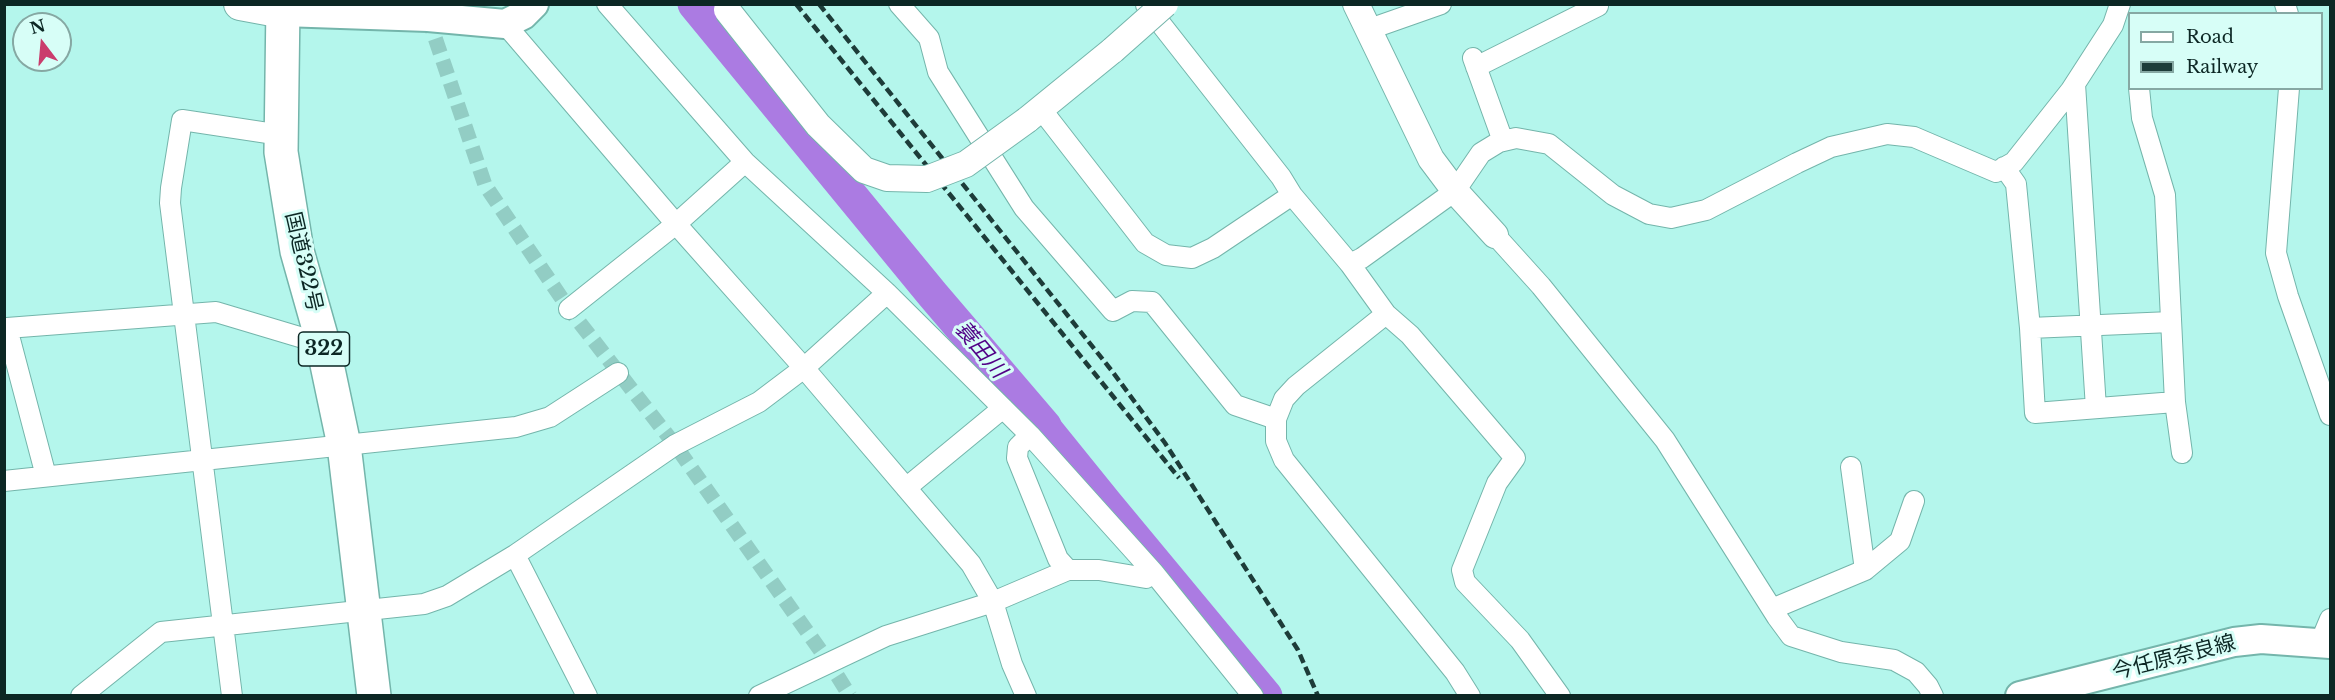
<!DOCTYPE html>
<html>
<head>
<meta charset="utf-8">
<style>
  body { margin:0 }
  #map { position:relative; width:2335px; height:700px; overflow:hidden; background:#b4f6ec; font-family:"Libre Baskerville",serif }
  canvas { display:block }
  .frame { position:absolute; inset:0; border:6px solid #0c2724; pointer-events:none }
  .legend { position:absolute; left:2128px; top:12px; width:195px; height:78px; box-sizing:border-box; background:#d7fef7; border:2px solid #86a8a3; margin:0; padding:8px 10px; list-style:none; font-size:18px; color:#0c2724 }
  .legend li { display:flex; align-items:center; gap:12px; height:30px }
  .legend b { width:30px; border:2px solid #86a8a3 }
  .north { position:absolute; left:12px; top:12px; width:60px; height:60px; box-sizing:border-box; background:#d7fef7; border:2px solid #86a8a3; border-radius:50%; rotate:344deg; font-size:16px; font-weight:700; line-height:24px; text-align:center; color:#0c2724 }
  .north::after { content:''; display:block; margin:auto; width:21px; height:27px; background:#ca3d6d; clip-path:polygon(50% 0,100% 100%,50% 72%,0 100%) }
</style>
</head>
<body>
<div id="map">
<canvas width="2335" height="700"></canvas>
<div class="frame"></div>
<ul class="legend">
<li><b style="height:8px;background:#fff"></b>Road</li>
<li><b style="height:8px;background:#1d3c39"></b>Railway</li>
</ul>
<div class="north">N</div>
</div>
<script>
const ctx = document.querySelector('canvas').getContext('2d');
ctx.lineJoin = 'round';
function poly(rows) {
  const path = new Path2D();
  for (const r of rows) {
    path.moveTo(r[0], r[1]);
    for (let i = 2; i < r.length; i += 2) path.lineTo(r[i], r[i + 1]);
  }
  return path;
}
function stroke(path, color, width, dash) {
  ctx.strokeStyle = color;
  ctx.lineWidth = width;
  ctx.lineCap = dash ? 'butt' : 'round';
  ctx.setLineDash(dash || []);
  ctx.stroke(path);
}
function drawText(font, color, halo, rows, align = 'center') {
  ctx.font = font + ' "Libre Baskerville","Noto Sans JP",serif';
  ctx.lineWidth = 6;
  ctx.setLineDash([]);
  ctx.textBaseline = 'middle';
  ctx.strokeStyle = halo;
  ctx.fillStyle = color;
  for (const [text, x, y, turn = 0] of rows) {
    ctx.save();
    ctx.translate(x, y);
    ctx.rotate((+turn || 0) * Math.PI / 180);
    ctx.textAlign = isNaN(turn) ? turn : align;
    if (halo) ctx.strokeText(text, 0, 0);
    ctx.fillText(text, 0, 0);
    ctx.restore();
  }
}
stroke(poly([
  [694,4,933,295,1045,426,1047,430,1106,503,1266,696]
]), '#ab7be2', 33);
stroke(poly([
  [428,17,485,185,569,309,675,445,830,664,850,696]
]), '#92cdc4', 15, [15, 8]);
const minor = poly([
  [607,4,745,162,887,293,1030,435,1154,573,1253,696],
  [899,4,929,38,938,72,1024,208,1113,311,1132,301,1152,302,1235,405,1276,419],
  [2285,4,2288,14],
  [1146,5,1281,177,1292,195],
  [505,24,676,224,804,368,971,564,993,602,1012,664,1026,696],
  [1367,30,1441,4],
  [1473,58,1503,141],
  [1476,67,1598,6],
  [2075,84,2096,408],
  [2289,88,2276,253,2288,296,2330,415],
  [1041,109,1145,243,1166,255,1192,258,1213,248,1292,195,1350,264,1386,314,1296,386,1284,399,1276,419,1276,441,1284,460,1455,672,1470,696],
  [2004,167,2016,184,2030,328,2035,413,2175,402,2165,195,2142,118,2139,88],
  [1495,235,1541,286,1665,440,1777,617,1791,636,1841,652,1894,660,1916,672,1928,686,1933,696],
  [1350,264,1362,258,1455,191,1481,153,1499,142,1516,138,1549,144,1613,195,1649,214,1671,218,1706,210,1797,163,1831,147,1887,134,1914,137,1996,172,2014,162,2071,90,2113,25,2120,4],
  [569,309,676,224,745,162],
  [1386,314,1410,335,1515,458,1497,483,1462,570,1465,582,1520,640,1560,696],
  [2030,328,2171,322],
  [2175,402,2182,453],
  [1030,435,1018,447,1017,458,1058,559,1068,570],
  [1851,467,1865,570],
  [46,476,7,328,216,312,323,344],
  [4,481,516,427,550,417,618,373],
  [906,488,1003,408],
  [515,555,587,696],
  [1772,609,1865,570,1900,541,1914,501],
  [2320,643,2330,619],
  [81,696,161,632,424,604,447,596,515,555,675,445,759,402,804,368,887,293],
  [232,696,170,203,171,188,182,120,281,135],
  [759,696,886,636,993,602,1068,570,1099,570,1146,578,1154,573]
]);
const tertiary = poly([
  [1356,4,1431,159,1455,191,1495,235],
  [1027,120,1113,50]
]);
const secondary = poly([
  [283,12,428,17,505,24,523,15,534,4],
  [2020,696,2234,642,2261,639,2330,644]
]);
const primary = poly([
  [240,4,283,12]
]);
const trunk = poly([
  [283,4,281,152,297,251,321,336,344,445,374,696]
]);
stroke(minor, '#74b5ab', 22);
stroke(tertiary, '#74b5ab', 28);
stroke(secondary, '#74b5ab', 32);
stroke(primary, '#74b5ab', 34);
stroke(trunk, '#74b5ab', 36);
stroke(minor, '#fff', 20);
stroke(tertiary, '#fff', 26);
stroke(secondary, '#fff', 28);
stroke(primary, '#fff', 32);
stroke(trunk, '#fff', 33);
stroke(poly([
  [796,4,1179,478],
  [819,4,1112,371,1165,443,1298,650,1318,696]
]), '#1d3c39', 4.5, [9, 4.5]);
const tertiaryBridge = poly([
  [727,10,818,125,864,170,887,178,927,179,966,164,1027,120],
  [1113,50,1165,4]
]);
stroke(tertiaryBridge, '#74b5ab', 28, []);
stroke(tertiaryBridge, '#fff', 26);
for (const [x, y, w] of [
  [324,349,51]
]) {
  const box = new Path2D();
  box.roundRect(x - w / 2, y - 17, w, 34, 4.5);
  ctx.fillStyle = '#d7fef7';
  ctx.fill(box);
  stroke(box, '#0c2724', 1.5);
}
drawText('bold 20px', '#0c2724', null, [
  ["322",324,349]
]);
drawText('21px', '#0c2724', '#d7fef7', [
  ["国道322号",303,262,77],
  ["今任原奈良線",2174,658,-14]
]);
drawText('italic 22px', '#520287', '#d7fef7', [
  ["蓑田川",980,350,50]
]);
</script>
</body>
</html>
